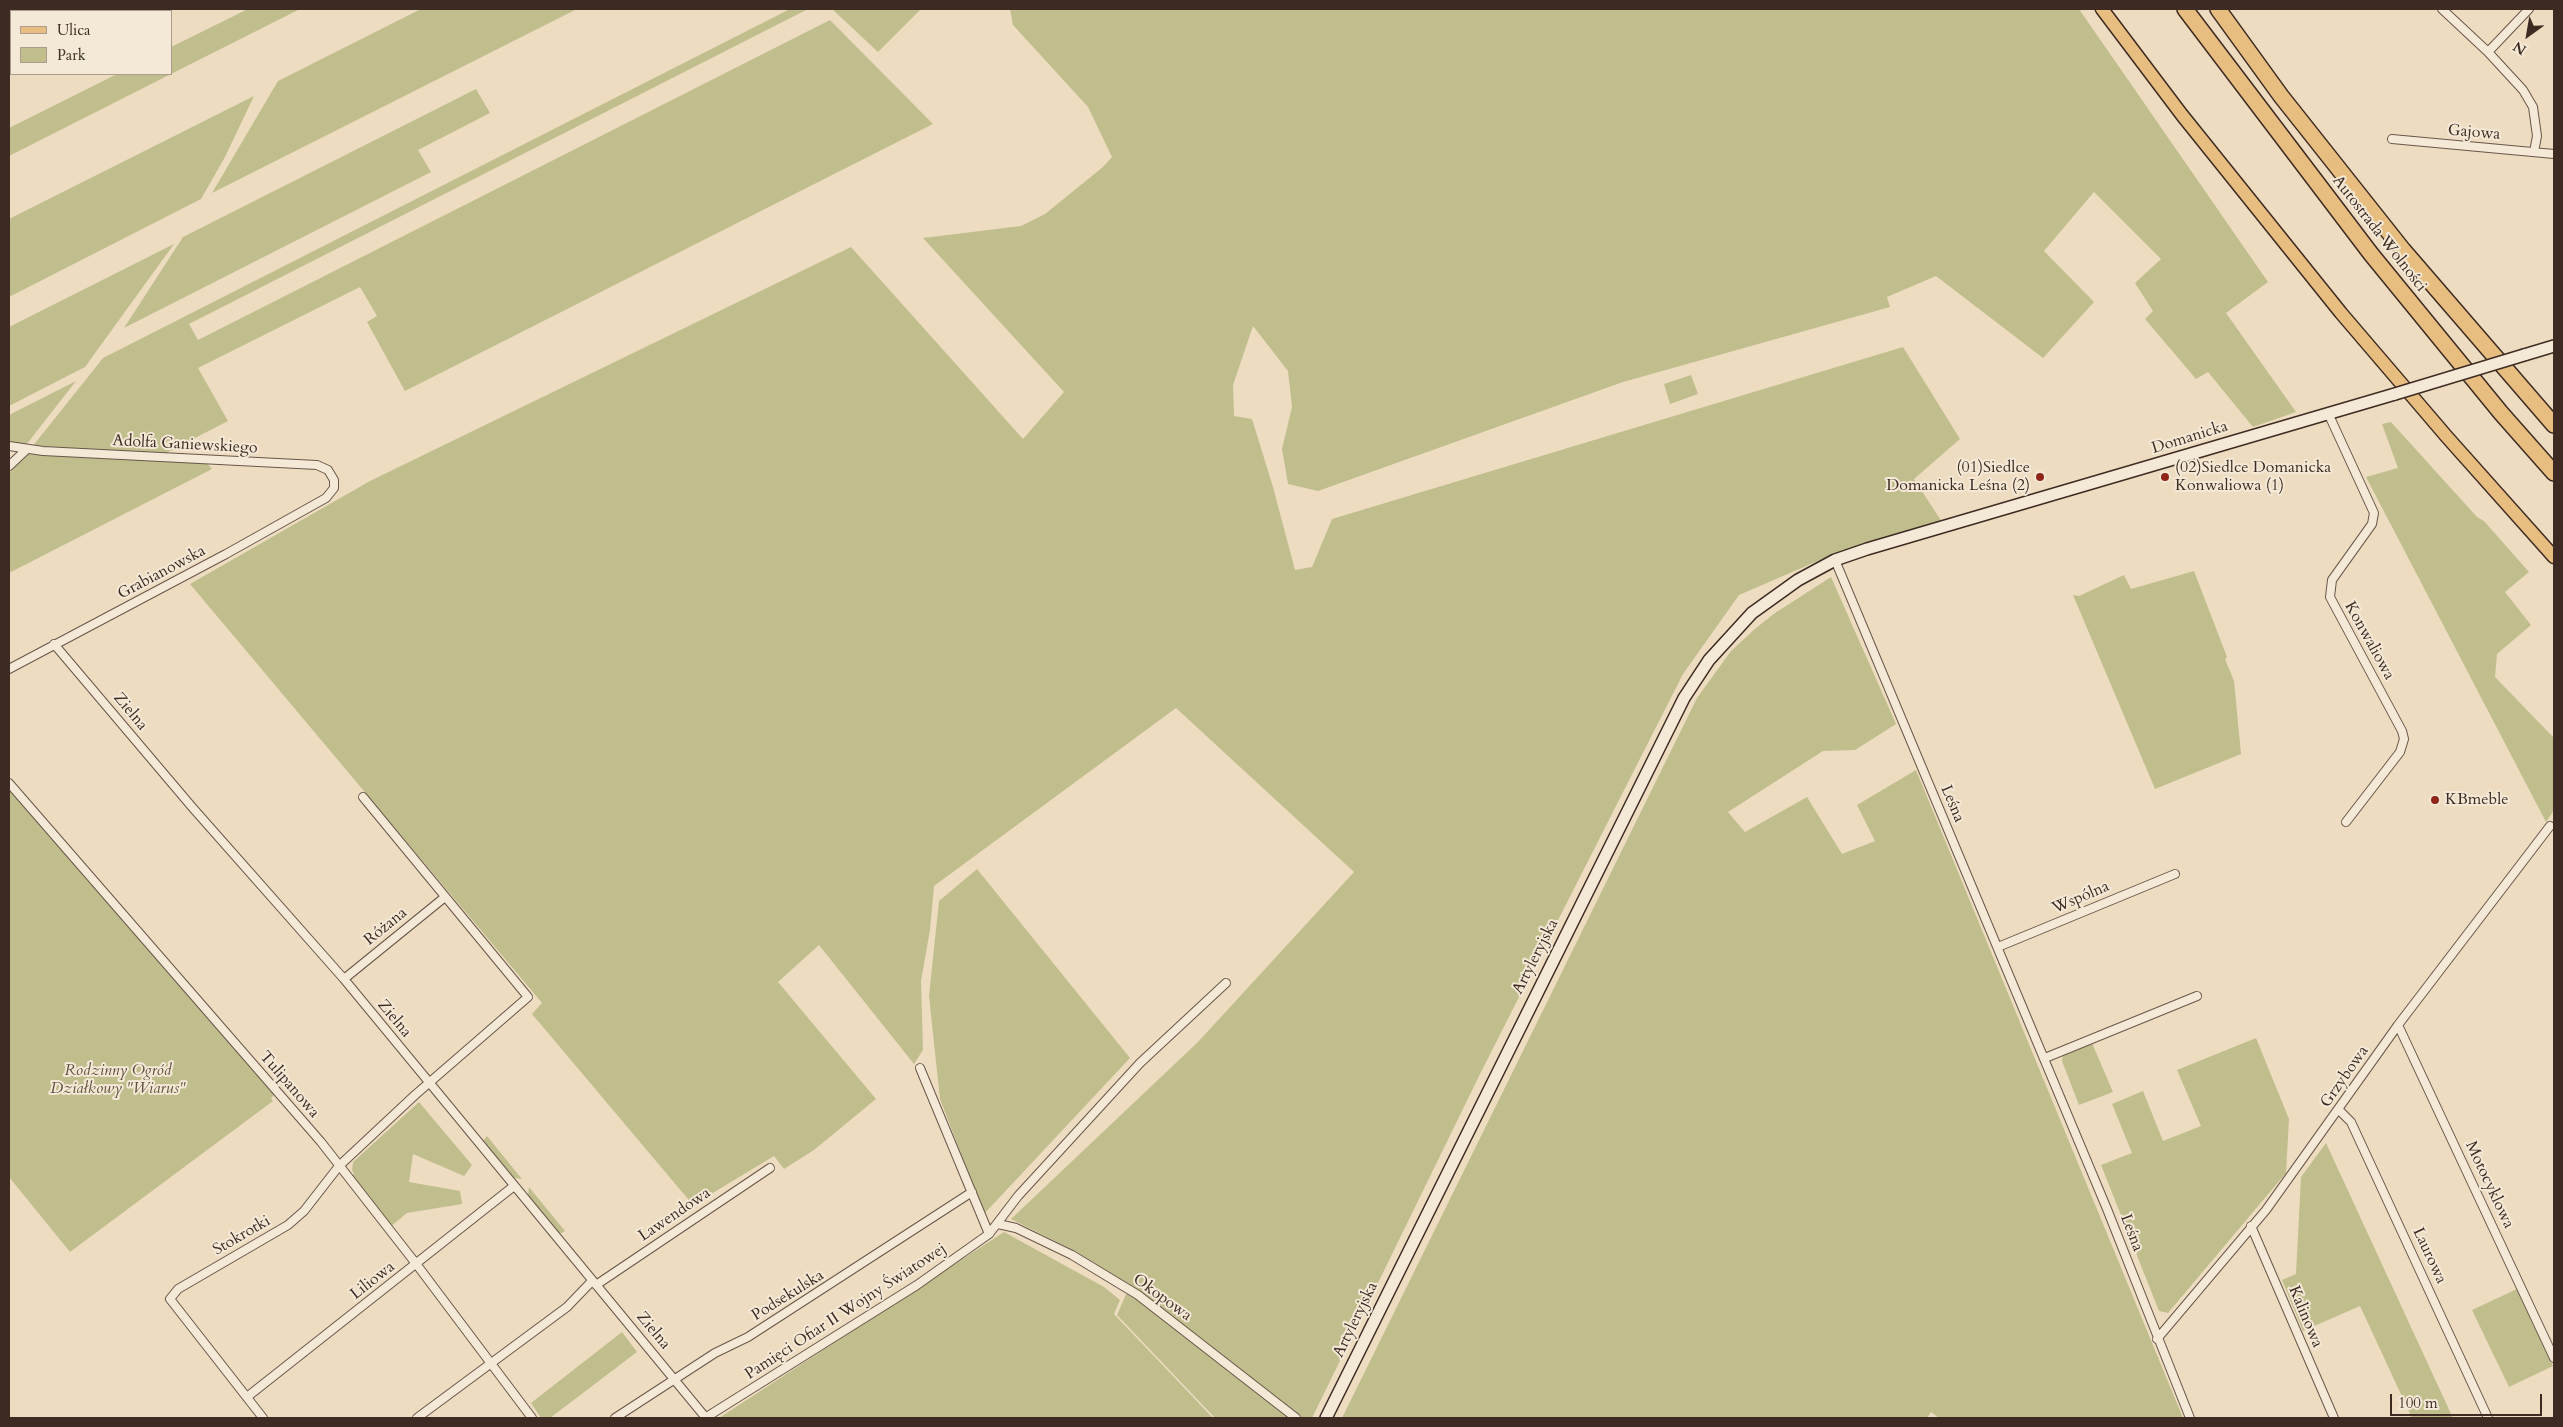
<!DOCTYPE html>
<html>
<head>
<meta charset="utf-8">
<style>
  body { margin:0 }
  #map { position:relative; width:2563px; height:1427px; overflow:hidden; background:#eedcc0; font-family:Cardo,serif }
  canvas { display:block }
  .frame { position:absolute; inset:0; border:10px solid #3d2a23; pointer-events:none }
  .legend { position:absolute; left:10px; top:10px; width:162px; height:65px; box-sizing:border-box; background:#f4e8d6; border:1px solid #ab9c8e; margin:0; padding:6px 9px; list-style:none; font-size:15px; color:#3d2a23 }
  .legend li { display:flex; align-items:center; gap:10px; height:25px }
  .legend b { width:25px; border:1px solid #ab9c8e }
  .north { position:absolute; left:2503px; top:10px; width:50px; height:50px; -webkit-text-stroke:4px #f4e8d6; paint-order:stroke; rotate:212deg; font-size:14px; font-weight:700; line-height:20px; text-align:center; color:#3d2a23 }
  .north::after { content:''; display:block; margin:auto; width:18px; height:22px; background:#3d2a23; clip-path:polygon(50% 0,100% 100%,50% 72%,0 100%) }
  .scale { position:absolute; left:2390px; top:1394px; width:152px; height:22px; box-sizing:border-box; border:2px solid #3d2a23; border-top:0; padding-left:6px; font-size:15px; line-height:18px; white-space:nowrap; color:#3d2a23; -webkit-text-stroke:4px #f4e8d6; paint-order:stroke }
</style>
</head>
<body>
<div id="map">
<canvas width="2563" height="1427"></canvas>
<div class="frame"></div>
<ul class="legend">
<li><b style="height:6px;background:#e7be80"></b>Ulica</li>
<li><b style="height:14px;background:#c0be8d"></b>Park</li>
</ul>
<div class="north">N</div>
<div class="scale">100 m</div>
</div>
<script>
const ctx = document.querySelector('canvas').getContext('2d');
ctx.lineJoin = 'round';
function fill(path, color) {
  ctx.fillStyle = color;
  ctx.fill(path, 'evenodd');
}
function poly(rows) {
  const path = new Path2D();
  for (const r of rows) {
    path.moveTo(r[0], r[1]);
    for (let i = 2; i < r.length; i += 2) path.lineTo(r[i], r[i + 1]);
  }
  return path;
}
function stroke(path, color, width, dash) {
  ctx.strokeStyle = color;
  ctx.lineWidth = width;
  ctx.lineCap = dash ? 'butt' : 'round';
  ctx.setLineDash(dash || []);
  ctx.stroke(path);
}
function drawText(font, color, halo, rows, align = 'center') {
  ctx.font = font + ' Cardo,serif';
  ctx.lineWidth = 4;
  ctx.setLineDash([]);
  ctx.textBaseline = 'middle';
  ctx.strokeStyle = halo;
  ctx.fillStyle = color;
  for (const [text, x, y, turn = 0] of rows) {
    ctx.save();
    ctx.translate(x, y);
    ctx.rotate((+turn || 0) * Math.PI / 180);
    ctx.textAlign = isNaN(turn) ? turn : align;
    if (halo) ctx.strokeText(text, 0, 0);
    ctx.fillText(text, 0, 0);
    ctx.restore();
  }
}
fill(poly([
  [248,9,300,9,171,74,171,47],
  [421,9,577,9,212,193,278,81],
  [790,9,808,9,189,324,198,340,830,20,933,124,405,391,367,322,377,316,360,287,198,368,228,421,162,455,32,447,103,358],
  [832,9,921,9,878,52],
  [1010,9,2079,9,2268,282,2226,313,2296,412,2253,427,2208,372,2196,379,2145,319,2153,311,2135,283,2161,259,2094,192,2044,251,2094,302,2043,358,1936,276,1887,297,1890,307,1623,382,1318,491,1288,484,1282,449,1292,407,1288,371,1253,326,1233,385,1234,416,1252,419,1273,487,1295,570,1312,567,1332,519,1903,347,1960,439,1914,479,1942,522,1834,554,1739,595,1683,674,1482,1070,1312,1418,1215,1418,1117,1315,1130,1285,1077,1252,1011,1219,1198,1042,1354,872,1176,708,934,886,930,930,921,981,923,1050,914,1064,819,945,778,982,876,1099,814,1150,784,1169,774,1156,693,1205,532,1014,542,1003,190,584,370,481,851,247,1023,439,1064,392,923,238,1021,226,1045,214,1103,167,1112,157,1088,107,1013,25],
  [117,74,171,74,9,156,9,128],
  [476,89,490,113,418,150,431,172,124,328,183,237],
  [254,96,225,157,201,199,9,297,9,219],
  [174,244,85,367,9,406,9,327],
  [1691,375,1698,394,1670,404,1664,384],
  [76,381,26,445,9,443,9,415],
  [2391,422,2477,517,2484,521,2529,572,2505,592,2531,625,2497,654,2495,677,2554,738,2554,810,2546,822,2366,477,2398,468,2382,424],
  [27,454,205,461,212,469,9,573,9,473],
  [2194,571,2227,657,2225,659,2234,681,2241,754,2155,789,2073,595,2079,596,2124,575,2131,589],
  [1831,577,1896,724,1855,750,1823,751,1728,812,1745,832,1807,797,1842,854,1875,841,1857,805,1916,770,2183,1418,1939,1418,1931,1412,1927,1418,1342,1418,1697,698,1731,651,1756,628,1775,613],
  [9,789,274,1095,271,1098,273,1101,70,1252,9,1177],
  [977,869,1130,1058,984,1214,940,1099,929,996,939,901],
  [2256,1038,2289,1119,2286,1173,2168,1313,2159,1311,2101,1165,2132,1153,2112,1104,2143,1091,2163,1141,2201,1126,2177,1070],
  [2092,1043,2113,1092,2079,1105,2062,1061,2063,1054],
  [419,1102,472,1165,464,1176,413,1154,409,1182,460,1191,462,1204,407,1213,390,1227,352,1176,354,1174,352,1170,353,1162],
  [487,1136,522,1179,514,1178,483,1141],
  [2326,1143,2452,1416,2453,1418,2412,1418,2360,1306,2303,1331,2282,1280,2296,1274,2301,1177],
  [529,1187,565,1231,560,1234,528,1196],
  [1004,1232,1104,1287,1120,1300,1114,1314,1213,1418,719,1418],
  [2517,1289,2553,1366,2509,1387,2472,1310],
  [622,1332,637,1352,550,1418,541,1418,531,1403]
]), '#c0be8d');
const street = poly([
  [2442,9,2488,52,2523,90,2533,107,2537,136,2534,152],
  [2488,52,2529,9],
  [2392,139,2554,154],
  [2328,413,2374,513,2372,524,2332,580,2330,597,2402,731,2404,739,2400,752,2346,822],
  [9,446,43,451,317,465,328,470,334,480,334,488,326,498,226,554,9,669],
  [9,466,27,449],
  [1835,560,2107,1209,2190,1418],
  [54,644,192,807,344,979,706,1418],
  [9,783,321,1142,417,1265,532,1418],
  [1998,947,2175,874],
  [344,979,445,897],
  [2398,1025,2554,1358],
  [2045,1058,2197,996],
  [920,1068,989,1234],
  [2339,1110,2351,1122,2488,1418],
  [998,1224,1016,1228,1072,1255,1138,1295,1296,1418],
  [2251,1226,2334,1418],
  [596,1285,770,1168],
  [2157,1339,2266,1210,2398,1025,2550,826],
  [247,1397,514,1186],
  [263,1418,170,1299,178,1289,288,1225,304,1211,339,1166,415,1095,528,997,363,797],
  [417,1418,567,1307,592,1281],
  [615,1418,715,1353,748,1337,972,1192],
  [705,1418,917,1285,989,1234,1018,1196,1140,1063,1226,983]
]);
const secondary = poly([
  [2524,355,2554,346],
  [1326,1418,1684,698,1709,660,1752,613,1798,580,1835,560,1867,549,2395,394]
]);
const primary = poly([
  [2102,9,2182,115,2341,313,2447,437,2554,557]
]);
const highway = poly([
  [2185,9,2371,254,2501,413,2554,473],
  [2218,9,2281,96,2403,250,2554,425]
]);
stroke(street, '#69564a', 10);
stroke(secondary, '#3d2a23', 14);
stroke(primary, '#3d2a23', 15);
stroke(highway, '#3d2a23', 18);
stroke(street, '#f4e8d6', 8);
stroke(secondary, '#f4e8d6', 11);
stroke(primary, '#e7be80', 12);
stroke(highway, '#e7be80', 15);
const secondaryBridge = poly([
  [2395,394,2524,355]
]);
stroke(secondaryBridge, '#3d2a23', 14, []);
stroke(secondaryBridge, '#f4e8d6', 11);
for (const [x, y, r, color] of [
  [2040,477,5,"#8f2418"],
  [2165,477,5,"#8f2418"],
  [2435,800,5,"#8f2418"]
]) {
  const dot = new Path2D();
  dot.arc(x, y, r, 0, 2 * Math.PI);
  ctx.fillStyle = color;
  ctx.fill(dot);
  stroke(dot, '#f4e8d6', 2);
}
drawText('16px', '#3d2a23', '#f4e8d6', [
  ["Gajowa",2474,133,5],
  ["Autostrada Wolności",2379,234,52],
  ["Domanicka",2190,438,-17],
  ["Adolfa Ganiewskiego",185,445,3],
  ["Grabianowska",162,573,-28],
  ["Konwaliowa",2369,641,61],
  ["Zielna",130,712,50],
  ["Leśna",1952,804,67],
  ["Wspólna",2081,898,-23],
  ["Różana",386,927,-39],
  ["Artyleryjska",1536,957,-63],
  ["Zielna",394,1019,50],
  ["Grzybowa",2345,1077,-55],
  ["Tulipanowa",289,1085,49],
  ["Motocyklowa",2489,1185,65],
  ["Lawendowa",675,1215,-34],
  ["Leśna",2131,1233,69],
  ["Stokrotki",242,1236,-30],
  ["Laurowa",2429,1256,65],
  ["Liliowa",373,1281,-38],
  ["Podsekulska",788,1296,-32],
  ["Okopowa",1162,1298,36],
  ["Pamięci Ofiar II Wojny Światowej",846,1312,-33],
  ["Kalinowa",2305,1317,67],
  ["Artyleryjska",1356,1320,-64],
  ["Zielna",653,1331,50]
]);
drawText('16px', '#3d2a23', '#f4e8d6', [
  ["(01)Siedlce",2030,468,"right"],
  ["Domanicka Leśna (2)",2030,486,"right"],
  ["(02)Siedlce Domanicka",2175,468],
  ["Konwaliowa (1)",2175,486],
  ["KBmeble",2445,800]
], 'left');
drawText('italic 16px', '#5e4f3e', '#f4e8d6', [
  ["Rodzinny Ogród",118,1071],
  ["Działkowy \"Wiarus\"",118,1089]
]);
</script>
</body>
</html>
